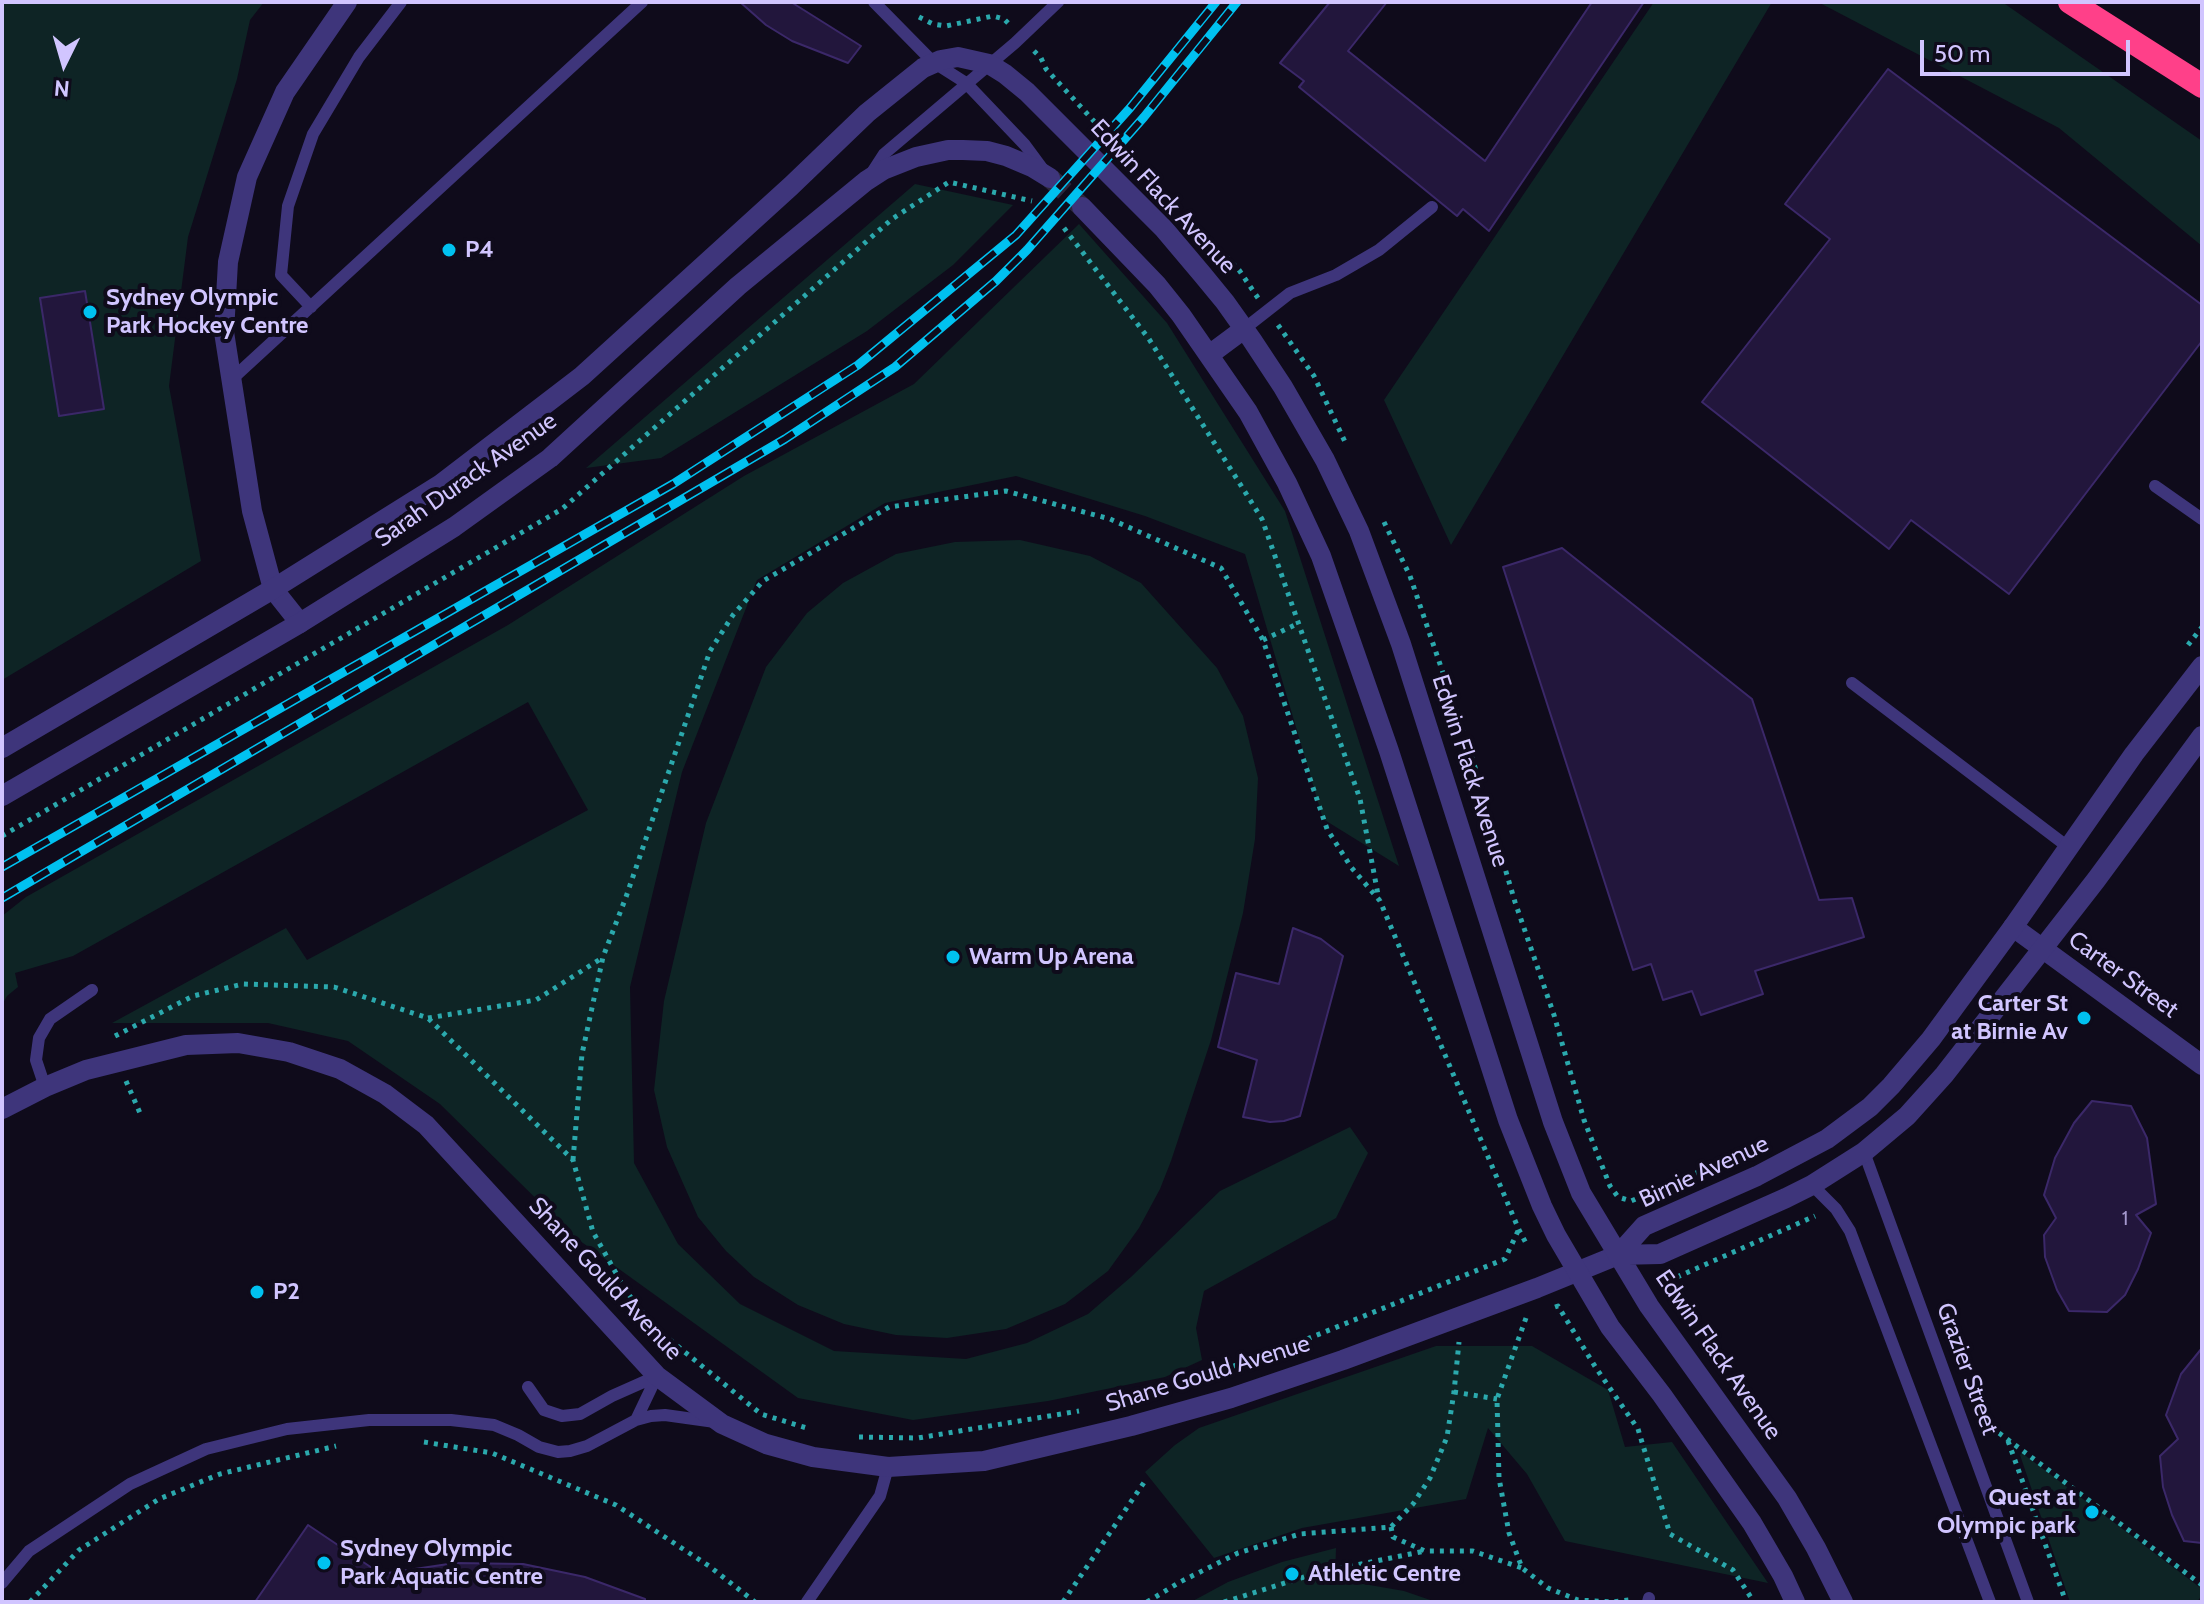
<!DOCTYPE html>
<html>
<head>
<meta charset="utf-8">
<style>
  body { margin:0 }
  #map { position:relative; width:2204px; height:1604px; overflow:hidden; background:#0f0b1b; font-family:Cabin,sans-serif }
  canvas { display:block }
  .frame { position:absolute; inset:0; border:4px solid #d1c5ff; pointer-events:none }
  .north { position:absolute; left:24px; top:24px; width:80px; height:80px; -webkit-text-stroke:6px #0f0b1b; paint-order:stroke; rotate:185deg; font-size:22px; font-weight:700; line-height:32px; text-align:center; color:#d1c5ff }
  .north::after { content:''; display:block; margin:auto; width:28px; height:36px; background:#d1c5ff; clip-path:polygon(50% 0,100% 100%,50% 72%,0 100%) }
  .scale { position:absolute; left:1920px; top:40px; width:210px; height:36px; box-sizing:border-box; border:4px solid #d1c5ff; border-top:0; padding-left:10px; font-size:24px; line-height:28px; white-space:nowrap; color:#d1c5ff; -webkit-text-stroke:6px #0f0b1b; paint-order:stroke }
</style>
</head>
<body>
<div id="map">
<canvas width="2204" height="1604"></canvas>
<div class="frame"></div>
<div class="north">N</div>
<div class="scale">50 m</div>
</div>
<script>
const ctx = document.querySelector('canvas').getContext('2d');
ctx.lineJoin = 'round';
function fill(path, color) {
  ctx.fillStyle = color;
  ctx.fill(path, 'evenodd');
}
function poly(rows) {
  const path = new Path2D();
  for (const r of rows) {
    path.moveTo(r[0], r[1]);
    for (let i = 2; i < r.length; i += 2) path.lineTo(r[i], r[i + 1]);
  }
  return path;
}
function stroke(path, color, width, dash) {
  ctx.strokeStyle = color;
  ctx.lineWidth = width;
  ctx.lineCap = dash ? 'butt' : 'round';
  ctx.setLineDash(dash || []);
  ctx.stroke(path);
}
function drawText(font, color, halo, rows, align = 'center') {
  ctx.font = font + ' Cabin,sans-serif';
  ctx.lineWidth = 8;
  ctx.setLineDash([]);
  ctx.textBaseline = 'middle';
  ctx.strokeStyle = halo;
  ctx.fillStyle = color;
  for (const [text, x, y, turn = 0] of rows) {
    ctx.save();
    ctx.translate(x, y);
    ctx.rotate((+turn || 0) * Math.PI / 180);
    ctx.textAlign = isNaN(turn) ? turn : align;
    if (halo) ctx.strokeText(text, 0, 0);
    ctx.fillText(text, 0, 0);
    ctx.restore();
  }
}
fill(poly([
  [2,2,264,2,250,20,237,79,188,237,169,386,201,561,2,680],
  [1654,2,1772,2,1451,545,1384,400],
  [1818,2,2001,2,2005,4,2202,141,2202,246,2059,128],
  [915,184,1013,205,953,265,867,331,661,458,586,468],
  [1079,224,1167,323,1285,511,1399,866,1323,819,1245,554,1145,516,1016,476,885,503,757,580,682,772,630,987,634,1163,678,1244,740,1304,834,1351,966,1359,1027,1343,1088,1314,1131,1277,1220,1191,1350,1127,1368,1153,1336,1218,1204,1291,1196,1328,1202,1360,1165,1377,1048,1401,913,1420,798,1398,576,1238,440,1104,348,1041,268,1023,112,1023,286,928,307,960,588,810,528,702,73,956,15,973,18,987,7,996,2,1005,2,916,26,897,508,625,744,476,914,384],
  [1020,540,1090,556,1141,583,1217,668,1243,716,1258,778,1255,839,1243,913,1211,1040,1171,1161,1160,1189,1139,1228,1108,1271,1065,1304,1006,1329,947,1338,896,1335,844,1324,798,1305,754,1277,726,1251,698,1217,667,1147,654,1090,664,1001,706,823,766,667,807,613,843,583,896,554,955,542],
  [1436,1346,1532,1346,1608,1390,1625,1447,1672,1442,1768,1583,1565,1541,1527,1474,1488,1428,1466,1499,1302,1528,1214,1558,1145,1472,1175,1445,1199,1428],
  [2022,1453,2202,1589,2202,1595,2197,1602,2070,1602,2020,1455],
  [1336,1548,1335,1579,1404,1591,1436,1602,1191,1602,1228,1582,1282,1562]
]), '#0e2425');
const building = poly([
  [740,2,791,2,861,46,848,63,792,41,766,25,740,2],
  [1330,2,1387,2,1348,51,1485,161,1592,2,1644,2,1489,231,1463,209,1457,216,1299,87,1304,81,1280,63,1330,2],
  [1888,69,2202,305,2202,341,2009,594,1911,520,1889,549,1702,402,1830,239,1785,204,1888,69],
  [85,291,104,409,59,416,40,298,85,291],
  [1562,548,1752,699,1819,900,1852,898,1864,937,1755,971,1763,994,1701,1015,1692,991,1663,1000,1651,964,1633,970,1503,567,1562,548],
  [1293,928,1321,939,1343,956,1300,1116,1284,1121,1270,1122,1243,1117,1257,1060,1218,1047,1236,973,1279,984,1293,928],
  [2092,1101,2131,1106,2147,1138,2156,1204,2136,1215,2151,1233,2138,1269,2125,1295,2107,1312,2069,1311,2057,1290,2045,1257,2044,1235,2056,1218,2044,1195,2055,1158,2074,1123,2092,1101],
  [2202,1348,2202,1543,2184,1541,2172,1515,2163,1487,2160,1456,2178,1439,2166,1415,2181,1374,2202,1348],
  [308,1525,381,1574,455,1563,523,1564,585,1577,645,1599,645,1602,255,1602,308,1525]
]);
fill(building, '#22163c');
stroke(building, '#3b2869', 2);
stroke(poly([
  [1050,178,1082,207]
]), '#2c273d', 20, [20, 10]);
stroke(poly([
  [919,17,933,24,946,26,993,16,1004,19,1008,23],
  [1034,51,1041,58,1046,69,1103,131],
  [1197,227,1239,270,1258,298],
  [1064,228,1149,339,1262,519,1360,799,1379,900],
  [1278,325,1314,376,1346,444],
  [1384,522,1410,576,1474,764,1515,902,1554,1015,1584,1120,1610,1186,1618,1197,1631,1201,1731,1158],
  [1263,640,1299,623],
  [2188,645,2202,627],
  [2,836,562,509,892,219,949,182,1032,201],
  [428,1018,536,1000,602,958],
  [115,1036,193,996,243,984,334,987,428,1018,573,1160,593,1232,626,1291,654,1327,761,1414,810,1429],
  [126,1081,140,1113],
  [573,1160,582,1054,603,957,626,897,710,651,733,615,763,581,889,507,1006,491,1110,519,1221,568,1263,640,1327,829,1351,867,1380,901,1519,1230,1527,1245],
  [1677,1277,1815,1216],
  [1669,1294,1676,1289,1677,1277],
  [1555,1307,1558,1306,1596,1368,1638,1429,1670,1534,1733,1570,1754,1602],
  [1526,1318,1497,1399,1499,1478,1509,1533,1522,1568,1548,1588,1578,1600,1613,1602,1629,1600],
  [1454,1392,1497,1399],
  [1108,1404,1260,1358,1505,1259,1518,1231],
  [1983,1421,2202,1585],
  [859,1437,918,1438,1079,1411],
  [2008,1441,2066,1602],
  [424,1442,492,1453,616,1505,709,1566,755,1602],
  [1391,1527,1393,1537,1425,1551,1473,1551,1522,1568],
  [30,1602,79,1550,159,1499,220,1474,336,1446],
  [1063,1602,1147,1478],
  [1147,1602,1180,1582,1238,1553,1300,1534,1391,1527,1413,1504,1430,1478,1447,1437,1454,1392,1459,1342],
  [1224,1602,1317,1573,1425,1551]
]), '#2ba9ad', 5, [4, 6]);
stroke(poly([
  [874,2,933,62,966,83,1025,145,1042,168],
  [873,171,884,154,1015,43,1058,2],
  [311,307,281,275,288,206,313,134,359,57,401,2],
  [1244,329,1290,293,1336,275,1379,250,1432,207],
  [232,379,642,2],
  [2155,486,2202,519],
  [1852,683,2068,847],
  [45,1087,36,1060,39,1038,50,1019,92,990],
  [1864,1152,2028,1602],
  [1812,1185,1836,1209,1850,1231,1990,1602],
  [528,1387,544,1410,562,1416,580,1414,612,1396,657,1376],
  [636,1420,657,1376],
  [2,1583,29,1551,130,1484,206,1449,287,1429,369,1420,451,1420,494,1425,518,1435,539,1447,558,1452,570,1451,587,1446,636,1420,651,1416,665,1415,715,1422],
  [807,1602,880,1496,888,1467],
  [1648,1602,1649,1598]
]), '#3e357b', 12);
stroke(poly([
  [300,623,273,589,252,511,224,332,228,262,247,177,285,92,347,2],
  [2013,927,2202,1065],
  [2,1109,45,1087,86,1070,186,1045,238,1043,289,1052,340,1069,385,1094,426,1125,657,1376,722,1424,766,1444,813,1457,888,1467,984,1461,1131,1426,1231,1398,1343,1360,1537,1288,1618,1255]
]), '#3e357b', 20);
stroke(poly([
  [1082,207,1157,285,1181,315,1248,412,1287,483,1321,556,1389,751,1508,1120,1542,1206,1556,1235,1610,1327,1662,1395,1752,1523,1783,1576,1795,1602],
  [1209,355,1244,329],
  [2,748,273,589,441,484,582,376,791,186,867,113,923,68,941,60,958,57,989,64,1005,74,1027,92,1164,229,1202,274,1225,302,1252,340,1283,387,1325,460,1359,531,1401,644,1553,1122,1581,1193,1649,1306,1787,1498,1816,1548,1843,1602],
  [2,796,300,623,454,527,550,458,738,286,866,181,883,170,916,157,948,150,963,150,987,151,1006,156,1032,167,1050,178],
  [1618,1255,1644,1226,1757,1176,1827,1139,1870,1107,1891,1086,1931,1039,2013,927,2134,754,2202,666],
  [1618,1255,1660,1254,1786,1198,1812,1185,1864,1152,1907,1116,1944,1075,2096,880,2202,736]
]), '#3e357b', 20);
stroke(poly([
  [2070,2,2202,86]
]), '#ff4089', 24);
const rail = poly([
  [2,867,673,484,858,365,1016,235,1130,108,1216,2],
  [2,898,785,439,895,367,996,281,1027,250,1144,117,1237,2]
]);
stroke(rail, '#00c1f0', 9);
stroke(rail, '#0f0b1b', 6, [18]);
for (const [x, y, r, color] of [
  [449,250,8,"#00c1f0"],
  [90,312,8,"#00c1f0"],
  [953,957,8,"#00c1f0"],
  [2084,1018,8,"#00c1f0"],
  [257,1292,8,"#00c1f0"],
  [2092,1512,8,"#00c1f0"],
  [324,1563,8,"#00c1f0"],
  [1292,1574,8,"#00c1f0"]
]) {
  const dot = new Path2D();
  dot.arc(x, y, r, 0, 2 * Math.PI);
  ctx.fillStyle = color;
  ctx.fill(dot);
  stroke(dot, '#0f0b1b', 3);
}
drawText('20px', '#a599ce', null, [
  ["1",2125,1219]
]);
drawText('24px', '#d1c5ff', '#0f0b1b', [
  ["Edwin Flack Avenue",1163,197,47],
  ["Sarah Durack Avenue",466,480,-35],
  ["Edwin Flack Avenue",1470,771,72],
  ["Carter Street",2123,975,36],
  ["Birnie Avenue",1704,1172,-25],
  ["Shane Gould Avenue",605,1279,47],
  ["Edwin Flack Avenue",1718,1355,55],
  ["Grazier Street",1967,1369,70],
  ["Shane Gould Avenue",1208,1374,-17]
]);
drawText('bold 24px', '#d1c5ff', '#0f0b1b', [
  ["P4",465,250],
  ["Sydney Olympic",106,298],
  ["Park Hockey Centre",106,326],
  ["Warm Up Arena",969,957],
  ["Carter St",2068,1004,"right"],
  ["at Birnie Av",2068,1032,"right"],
  ["P2",273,1292],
  ["Quest at",2076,1498,"right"],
  ["Olympic park",2076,1526,"right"],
  ["Sydney Olympic",340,1549],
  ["Park Aquatic Centre",340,1577],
  ["Athletic Centre",1308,1574]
], 'left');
</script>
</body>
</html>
